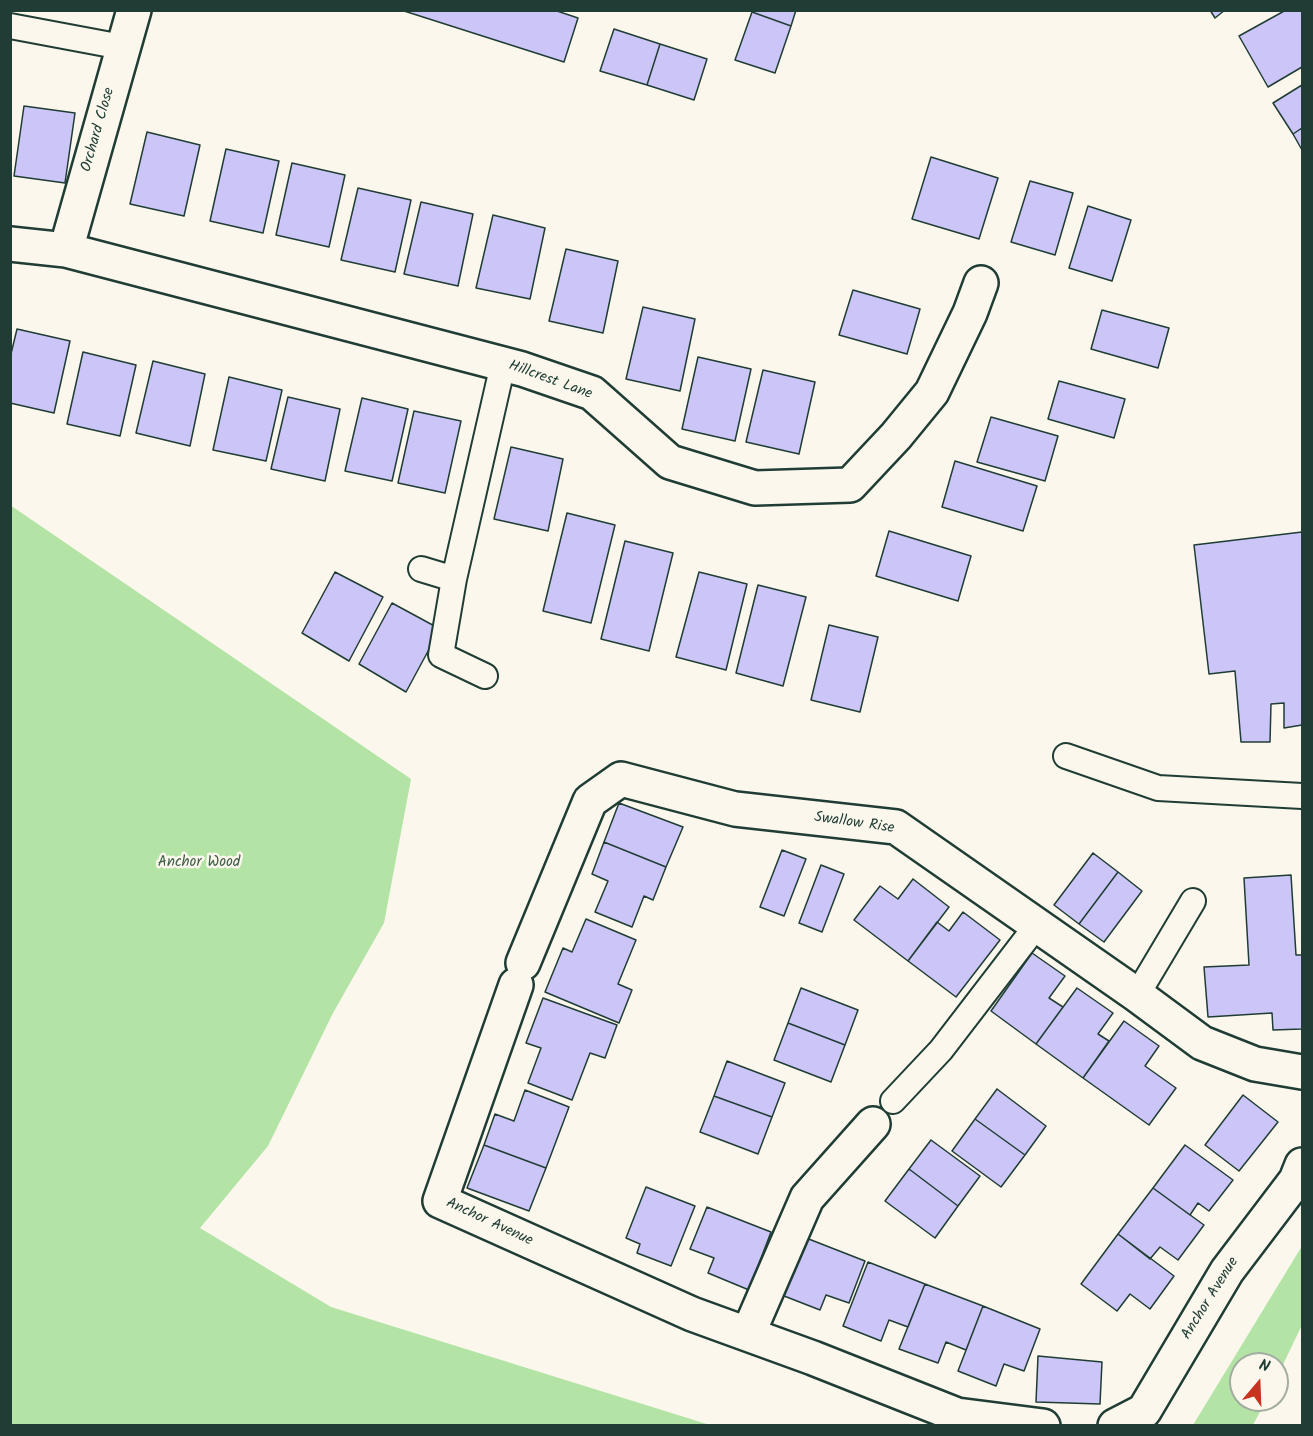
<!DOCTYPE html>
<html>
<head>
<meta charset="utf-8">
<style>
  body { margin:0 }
  #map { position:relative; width:1313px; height:1436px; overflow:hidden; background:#fbf7ec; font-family:Kalam,sans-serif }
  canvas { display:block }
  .frame { position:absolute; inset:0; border:12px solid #1f3d34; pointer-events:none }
  .north { position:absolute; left:1229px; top:1352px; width:60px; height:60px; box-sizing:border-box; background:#fbf7ec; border:2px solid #a3ada2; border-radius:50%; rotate:19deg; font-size:16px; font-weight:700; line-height:24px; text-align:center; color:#1f3d34 }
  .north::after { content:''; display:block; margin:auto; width:21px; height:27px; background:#c8321e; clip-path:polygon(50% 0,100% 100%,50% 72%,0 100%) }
</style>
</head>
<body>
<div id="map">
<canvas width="1313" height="1436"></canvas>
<div class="frame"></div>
<div class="north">N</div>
</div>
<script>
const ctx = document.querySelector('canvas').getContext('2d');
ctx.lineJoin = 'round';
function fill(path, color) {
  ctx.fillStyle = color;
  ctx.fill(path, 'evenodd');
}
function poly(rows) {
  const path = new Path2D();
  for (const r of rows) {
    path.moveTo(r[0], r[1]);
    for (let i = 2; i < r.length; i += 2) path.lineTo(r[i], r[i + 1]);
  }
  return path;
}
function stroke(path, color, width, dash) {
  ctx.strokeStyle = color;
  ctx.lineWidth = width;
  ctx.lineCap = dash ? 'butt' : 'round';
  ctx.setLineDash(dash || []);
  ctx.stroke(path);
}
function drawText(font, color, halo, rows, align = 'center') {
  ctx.font = font + ' Kalam,sans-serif';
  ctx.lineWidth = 5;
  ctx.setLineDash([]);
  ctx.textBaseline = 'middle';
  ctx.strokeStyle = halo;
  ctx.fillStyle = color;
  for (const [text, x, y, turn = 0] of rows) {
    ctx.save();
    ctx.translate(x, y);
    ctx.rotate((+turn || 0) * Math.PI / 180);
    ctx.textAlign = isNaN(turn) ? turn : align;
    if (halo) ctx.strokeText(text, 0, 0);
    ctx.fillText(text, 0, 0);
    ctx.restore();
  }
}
fill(poly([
  [10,505,411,779,384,923,333,1013,268,1146,200,1228,331,1307,710,1425,11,1425],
  [1302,1246,1302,1325,1277,1377,1277,1364,1241,1364,1241,1400,1266,1400,1253,1425,1193,1425]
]), '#b3e4a5');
const building = poly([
  [401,10,554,10,578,18,564,62,401,10],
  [752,10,796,10,791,26,752,12,752,10],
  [1210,10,1225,10,1215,18,1210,10],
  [1286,10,1301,10,1302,13,1302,67,1268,87,1239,36,1286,10],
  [752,12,791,26,775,73,735,60,752,12],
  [614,29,660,44,647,85,600,71,614,29],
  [660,44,707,59,694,100,647,85,660,44],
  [1302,85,1302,128,1293,134,1273,103,1302,85],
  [24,106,75,113,65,183,14,176,24,106],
  [1302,128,1302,150,1293,134,1302,128],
  [147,132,200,145,184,216,130,204,147,132],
  [226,149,279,161,263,233,210,221,226,149],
  [931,157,998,178,979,239,912,219,931,157],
  [292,163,345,175,329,247,276,235,292,163],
  [1030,181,1073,193,1055,255,1011,242,1030,181],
  [358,188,411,200,395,272,341,260,358,188],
  [421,202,473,214,458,286,404,274,421,202],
  [1088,206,1131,220,1112,281,1069,268,1088,206],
  [493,215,545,228,530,299,476,288,493,215],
  [566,249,618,261,603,333,549,321,566,249],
  [853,290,920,309,907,354,839,335,853,290],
  [643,307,695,319,680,391,626,379,643,307],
  [1102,310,1169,328,1158,368,1091,349,1102,310],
  [17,329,70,341,54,413,10,403,10,358,17,329],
  [83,352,136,365,120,436,67,424,83,352],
  [698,357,751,369,735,441,682,429,698,357],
  [153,361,205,374,190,446,136,433,153,361],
  [763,370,815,382,799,454,746,442,763,370],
  [229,377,282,390,266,461,213,450,229,377],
  [1059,381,1125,399,1114,438,1048,419,1059,381],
  [288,397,340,409,325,481,271,469,288,397],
  [362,398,408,409,392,481,345,471,362,398],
  [414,411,461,421,445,493,398,483,414,411],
  [991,417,1058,436,1045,481,977,462,991,417],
  [511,447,563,459,548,531,494,519,511,447],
  [955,461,1037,486,1023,531,942,507,955,461],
  [567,513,615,525,591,623,543,611,567,513],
  [889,531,971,556,958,601,876,576,889,531],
  [1302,532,1302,725,1284,728,1284,703,1271,704,1270,742,1241,742,1235,671,1209,674,1194,545,1302,532],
  [625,541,673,553,649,651,601,639,625,541],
  [335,572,383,597,349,661,302,633,335,572],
  [699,572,747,584,726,670,676,657,699,572],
  [758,585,806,597,783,686,736,673,758,585],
  [392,603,440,629,406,692,359,664,392,603],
  [829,625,878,637,860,712,811,700,829,625],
  [619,803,683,827,666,867,604,842,619,803],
  [604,842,666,867,653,900,644,896,632,927,595,912,608,881,592,874,604,842],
  [782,850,806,859,784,916,760,907,782,850],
  [1093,853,1118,872,1079,924,1054,905,1093,853],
  [821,865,844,874,822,932,799,923,821,865],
  [1118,872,1142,891,1104,942,1079,924,1118,872],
  [1291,875,1296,955,1302,955,1302,1029,1273,1030,1272,1013,1208,1017,1204,967,1249,965,1244,878,1291,875],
  [913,879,949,907,908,961,854,920,880,886,898,899,913,879],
  [963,912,1000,940,956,997,908,961,937,922,949,931,963,912],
  [586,919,636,940,618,984,632,990,619,1023,545,992,563,948,572,952,586,919],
  [1032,953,1065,976,1049,998,1063,1007,1036,1044,991,1011,1032,953],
  [801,988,858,1010,845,1045,788,1023,801,988],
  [1077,988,1113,1013,1098,1034,1109,1041,1083,1078,1036,1044,1077,988],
  [543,998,617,1025,605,1058,590,1053,572,1100,528,1083,541,1048,526,1043,543,998],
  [1124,1021,1159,1046,1145,1066,1176,1088,1149,1125,1083,1078,1124,1021],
  [788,1023,845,1045,831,1082,774,1060,788,1023],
  [727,1061,785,1083,772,1117,714,1096,727,1061],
  [997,1089,1046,1126,1025,1155,975,1119,997,1089],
  [525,1090,569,1107,546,1168,484,1145,495,1114,514,1121,525,1090],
  [1243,1095,1278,1122,1239,1171,1205,1145,1243,1095],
  [714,1096,772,1117,758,1154,700,1132,714,1096],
  [975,1119,1025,1155,1001,1187,952,1151,975,1119],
  [931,1140,980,1176,958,1206,909,1169,931,1140],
  [484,1145,546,1168,529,1211,467,1188,484,1145],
  [1185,1145,1233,1180,1209,1211,1198,1203,1190,1215,1153,1188,1185,1145],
  [909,1169,958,1206,935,1238,885,1201,909,1169],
  [646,1187,695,1206,671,1266,637,1253,640,1244,626,1238,646,1187],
  [1153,1188,1204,1225,1178,1260,1160,1247,1150,1259,1118,1234,1153,1188],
  [707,1207,771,1232,749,1290,708,1273,714,1258,690,1249,707,1207],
  [1118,1234,1174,1276,1150,1309,1130,1294,1117,1311,1081,1284,1118,1234],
  [801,1236,865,1261,849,1303,826,1295,820,1310,779,1294,801,1236],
  [868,1262,925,1284,908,1327,889,1320,881,1341,843,1326,868,1262],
  [925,1284,983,1306,966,1350,946,1342,938,1363,899,1349,925,1284],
  [983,1306,1040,1329,1024,1371,1004,1364,996,1386,958,1371,983,1306],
  [1038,1356,1102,1362,1100,1404,1036,1402,1038,1356]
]);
fill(building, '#ccc5f7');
stroke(building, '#1f3d34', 1.5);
const service = poly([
  [10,26,122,47],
  [421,569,454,579,503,364],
  [454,579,441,655,485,676],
  [1066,756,1158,788,1302,796],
  [1137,995,1193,901],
  [893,1101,941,1050,1037,925]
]);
const minor = poly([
  [10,244,66,250,522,369,592,393,670,462,755,488,850,485,896,436,932,392,970,313,981,283],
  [66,250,134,10],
  [523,963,590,801,621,779,735,809,896,827,1137,995,1202,1043,1255,1064,1302,1072],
  [516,985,440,1201,692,1314,813,1358,957,1415,1043,1426],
  [748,1334,807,1198,873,1124],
  [1115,1426,1144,1411,1227,1271,1296,1180,1302,1165]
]);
stroke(service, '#1f3d34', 28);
stroke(minor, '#1f3d34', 38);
stroke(service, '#fbf7ec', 24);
stroke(minor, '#fbf7ec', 33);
drawText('15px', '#1f3d34', '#fbf7ec', [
  ["Orchard Close",99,130,-74],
  ["Hillcrest Lane",550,381,20],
  ["Swallow Rise",854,824,8],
  ["Anchor Avenue",489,1223,25],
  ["Anchor Avenue",1211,1299,-58]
]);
drawText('15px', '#3d5e4b', '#fbf7ec', [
  ["Anchor Wood",199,863]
]);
</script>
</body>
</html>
